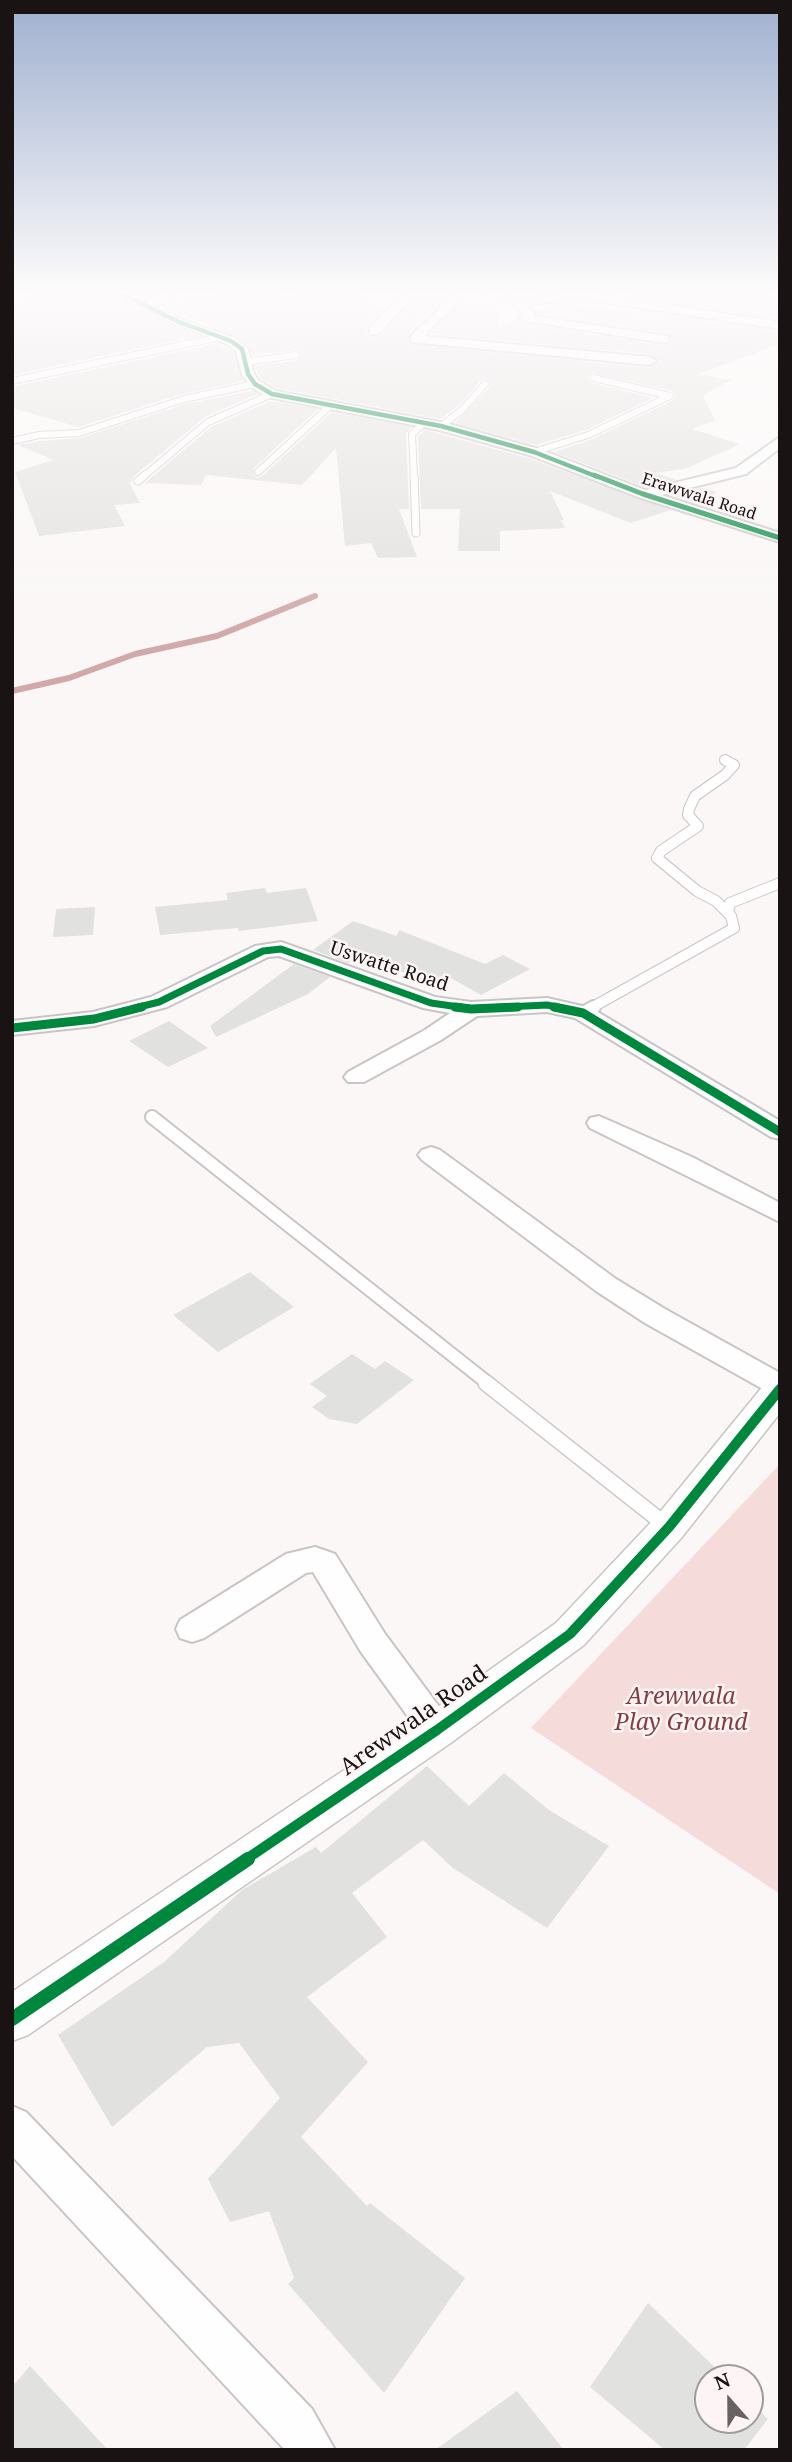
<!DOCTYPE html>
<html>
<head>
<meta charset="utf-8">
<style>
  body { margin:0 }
  #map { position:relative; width:792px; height:2462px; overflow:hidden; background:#fbf7f7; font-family:"Noto Serif",serif }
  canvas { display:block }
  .frame { position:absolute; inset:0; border:14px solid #191313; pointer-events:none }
  .north { position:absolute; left:694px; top:2364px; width:70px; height:70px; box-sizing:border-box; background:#fdf5f5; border:2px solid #a29b9b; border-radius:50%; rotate:339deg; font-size:19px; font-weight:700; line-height:28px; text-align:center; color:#191313 }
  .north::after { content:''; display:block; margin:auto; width:24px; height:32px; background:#686363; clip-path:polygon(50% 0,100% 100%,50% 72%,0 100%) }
</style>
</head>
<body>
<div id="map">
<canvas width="792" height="2462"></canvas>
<div class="frame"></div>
<div class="north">N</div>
</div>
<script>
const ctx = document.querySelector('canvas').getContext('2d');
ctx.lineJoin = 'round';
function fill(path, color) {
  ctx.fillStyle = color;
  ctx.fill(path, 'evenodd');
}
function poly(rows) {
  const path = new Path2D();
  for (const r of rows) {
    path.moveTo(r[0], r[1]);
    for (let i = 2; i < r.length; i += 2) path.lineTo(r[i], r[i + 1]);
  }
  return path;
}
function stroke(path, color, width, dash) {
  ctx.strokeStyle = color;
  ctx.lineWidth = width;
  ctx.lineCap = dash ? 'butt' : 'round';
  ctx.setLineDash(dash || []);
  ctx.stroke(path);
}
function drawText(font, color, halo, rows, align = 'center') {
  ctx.font = font + ' "Noto Serif",serif';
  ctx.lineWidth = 5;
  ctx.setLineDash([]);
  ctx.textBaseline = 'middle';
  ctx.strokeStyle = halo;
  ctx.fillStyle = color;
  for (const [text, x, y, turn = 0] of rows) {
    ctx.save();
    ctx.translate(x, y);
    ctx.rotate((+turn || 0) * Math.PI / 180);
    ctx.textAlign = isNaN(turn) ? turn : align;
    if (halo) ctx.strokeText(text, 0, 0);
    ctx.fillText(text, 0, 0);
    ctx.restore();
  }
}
fill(poly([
  [780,1464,780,1894,531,1728]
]), '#f5dbda');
stroke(poly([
  [12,691,69,678,135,654,217,636,315,596]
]), '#d2a9a9', 6);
fill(poly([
  [18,291,108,291,174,326,198,336,12,375,12,305,37,300],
  [129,291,190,291,145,298],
  [227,291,271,291,275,296,289,300,295,297,294,291,359,291,360,299,386,309,368,326,367,334,370,337,380,336,418,296,444,298,409,334,409,344,650,368,658,362,650,354,430,334,458,304,495,304,500,327,517,319,521,323,664,346,670,344,668,333,537,314,536,310,559,303,647,313,645,311,780,332,780,344,699,374,731,380,703,395,715,420,692,429,740,444,685,469,655,473,677,480,645,487,554,452,590,440,672,401,676,396,672,391,592,373,588,379,592,383,653,398,586,430,536,445,455,423,489,388,491,383,487,379,481,380,458,406,440,419,277,388,261,379,255,366,297,360,301,356,299,350,252,355,250,347,236,336,162,307,222,297],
  [624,291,760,291,780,301,780,319,630,296],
  [218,343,234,353,243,381,182,394,78,427,12,408,12,387],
  [252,391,257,394,205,417,134,476,132,482,129,482,140,503,114,505,125,526,39,536,15,472,53,460,18,445,40,441,80,438,185,404],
  [271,401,318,409,254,468,253,474,257,478,262,476,332,412,411,427,406,434,409,509,399,509,417,557,378,558,371,543,345,546,336,448,302,485,206,475,201,485,145,483,211,427],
  [425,430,528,458,671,510,631,523,550,491,564,520,561,520,565,528,500,531,500,551,458,551,460,509,421,509,418,436],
  [702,488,718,492,692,502,671,495],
  [265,888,267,893,306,888,318,921,239,931,238,928,160,935,155,907,228,900,226,893],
  [95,907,93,935,53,937,56,909],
  [353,921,397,936,399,930,485,964,503,955,530,969,481,995,449,977,435,986,359,954,348,963,313,950],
  [294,964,330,977,308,994,216,1037,210,1026],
  [169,1021,208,1048,168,1067,129,1041],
  [250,1272,294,1307,218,1352,173,1315],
  [352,1354,375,1369,385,1361,414,1380,357,1424,329,1419,312,1407,327,1396,310,1384],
  [427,1766,469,1806,504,1773,549,1810,609,1846,547,1928,453,1868,423,1840,352,1893,387,1937,307,1997,368,2062,301,2137,367,2206,370,2203,465,2278,384,2393,288,2284,294,2278,269,2211,230,2222,208,2179,280,2098,239,2043,207,2047,112,2127,58,2035,164,1962,242,1890,316,1847,321,1853],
  [648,2303,726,2378,708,2378,708,2420,750,2420,750,2401,768,2419,744,2450,665,2450,590,2387],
  [30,2366,108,2450,12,2450,12,2387],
  [517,2391,564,2450,435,2450]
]), '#e1e1df');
const serviceFar4 = poly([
  [277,291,290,294],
  [145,304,221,291],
  [245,362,296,355],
  [12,381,220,337],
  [441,426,462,410,485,384],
  [12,441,39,435,79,433,184,399,255,384],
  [534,452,588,435,670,396,594,378],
  [258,472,330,406],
  [143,477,208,422,272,394],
  [414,477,412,434,424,423]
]);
const serviceFar3 = poly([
  [414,475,416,533],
  [138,481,145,475]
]);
const serviceFar2 = poly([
  [728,913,730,903,780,883],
  [591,1008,734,928,731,916,716,901,697,891,657,858,661,851,698,826,688,815,689,809,695,796,725,775,734,765,725,760]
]);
const serviceFar1 = poly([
  [583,1013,594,1007],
  [152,1117,489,1384]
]);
const service = poly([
  [486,1383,667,1526]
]);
const minor = poly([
  [110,291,124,291,183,320,235,338,248,349,254,374,259,381,276,391,446,423,539,449,645,490,736,468,780,437,780,448,746,474,661,495,780,533,780,542,638,497,529,455,439,430,267,397,251,387,242,374,236,351,227,344,175,324,110,291],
  [407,291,419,291,378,334,370,334,370,328,407,291],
  [456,291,468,291,424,336,650,357,656,361,650,365,411,342,411,336,456,291],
  [476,291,492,291,521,300,579,291,602,291,597,294,780,322,780,329,576,298,527,305,535,313,533,316,668,336,668,342,664,343,521,320,519,318,522,314,516,305,476,291],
  [281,942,435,997,471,1002,547,998,591,1008,780,1121,780,1139,771,1137,575,1018,547,1012,477,1016,441,1040,364,1082,348,1082,344,1077,348,1072,425,1030,450,1013,423,1008,279,956,268,957,167,1007,94,1026,12,1035,12,1021,93,1012,151,997,255,946,281,942],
  [599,1116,692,1157,780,1203,780,1222,590,1128,587,1123,590,1118,599,1116],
  [431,1147,440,1150,616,1279,665,1309,780,1373,780,1396,770,1393,645,1323,596,1291,422,1160,418,1155,422,1150,431,1147],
  [315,1547,335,1554,385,1634,449,1720,454,1730,449,1740,437,1744,425,1740,361,1652,313,1572,306,1573,204,1638,192,1642,180,1638,176,1629,180,1620,286,1554,315,1547],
  [12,2106,26,2112,312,2409,335,2450,285,2450,12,2156,12,2106]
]);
const tertiary = poly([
  [780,1377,780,1413,682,1537,584,1645,452,1742,28,2035,12,2041,12,1992,422,1718,556,1623,656,1517,768,1380,780,1377]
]);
stroke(serviceFar4, '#cac5c5', 8);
stroke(serviceFar3, '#cac5c5', 9);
stroke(serviceFar2, '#cac5c5', 12);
stroke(serviceFar1, '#cac5c5', 16);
stroke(service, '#cac5c5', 18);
stroke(minor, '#cac5c5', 4);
stroke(tertiary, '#cac5c5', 3);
stroke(serviceFar4, '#fefefe', 6);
stroke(serviceFar3, '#fefefe', 7);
stroke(serviceFar2, '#fefefe', 10);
stroke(serviceFar1, '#fefefe', 12);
stroke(service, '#fefefe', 15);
fill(minor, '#fefefe');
fill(tertiary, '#fefefe');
stroke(poly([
  [116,291,179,322,231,341,242,349,248,374,255,384,272,394,441,426,534,452,598,477]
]), '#00873e', 4.5);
stroke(poly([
  [594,475,643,494,780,538]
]), '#00873e', 5);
stroke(poly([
  [135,1008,159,1002,263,951,281,949,431,1003,466,1008],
  [484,1008,547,1005,562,1008]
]), '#00873e', 7);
stroke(poly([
  [455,1007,471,1009,518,1007],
  [554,1007,583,1013,780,1132],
  [12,1028,94,1019,142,1007]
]), '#00873e', 9);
stroke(poly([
  [245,1860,437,1730,570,1634,669,1527,780,1389]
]), '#00873e', 10);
stroke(poly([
  [12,2019,248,1859]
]), '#00873e', 14);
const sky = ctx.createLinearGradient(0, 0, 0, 635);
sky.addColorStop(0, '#9fb0cf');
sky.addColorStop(0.46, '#fdfbfb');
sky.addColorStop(1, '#fdfbfb00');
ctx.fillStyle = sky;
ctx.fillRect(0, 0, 792, 635);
drawText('16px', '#191313', '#fdf5f5', [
  ["Erawwala Road",699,497,18]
]);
drawText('19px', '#191313', '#fdf5f5', [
  ["Uswatte Road",389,967,18]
]);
drawText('italic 23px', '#863d40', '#fdf5f5', [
  ["Arewwala",681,1697],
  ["Play Ground",681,1723]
]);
drawText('23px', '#191313', '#fdf5f5', [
  ["Arewwala Road",414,1721,-35]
]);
</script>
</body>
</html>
